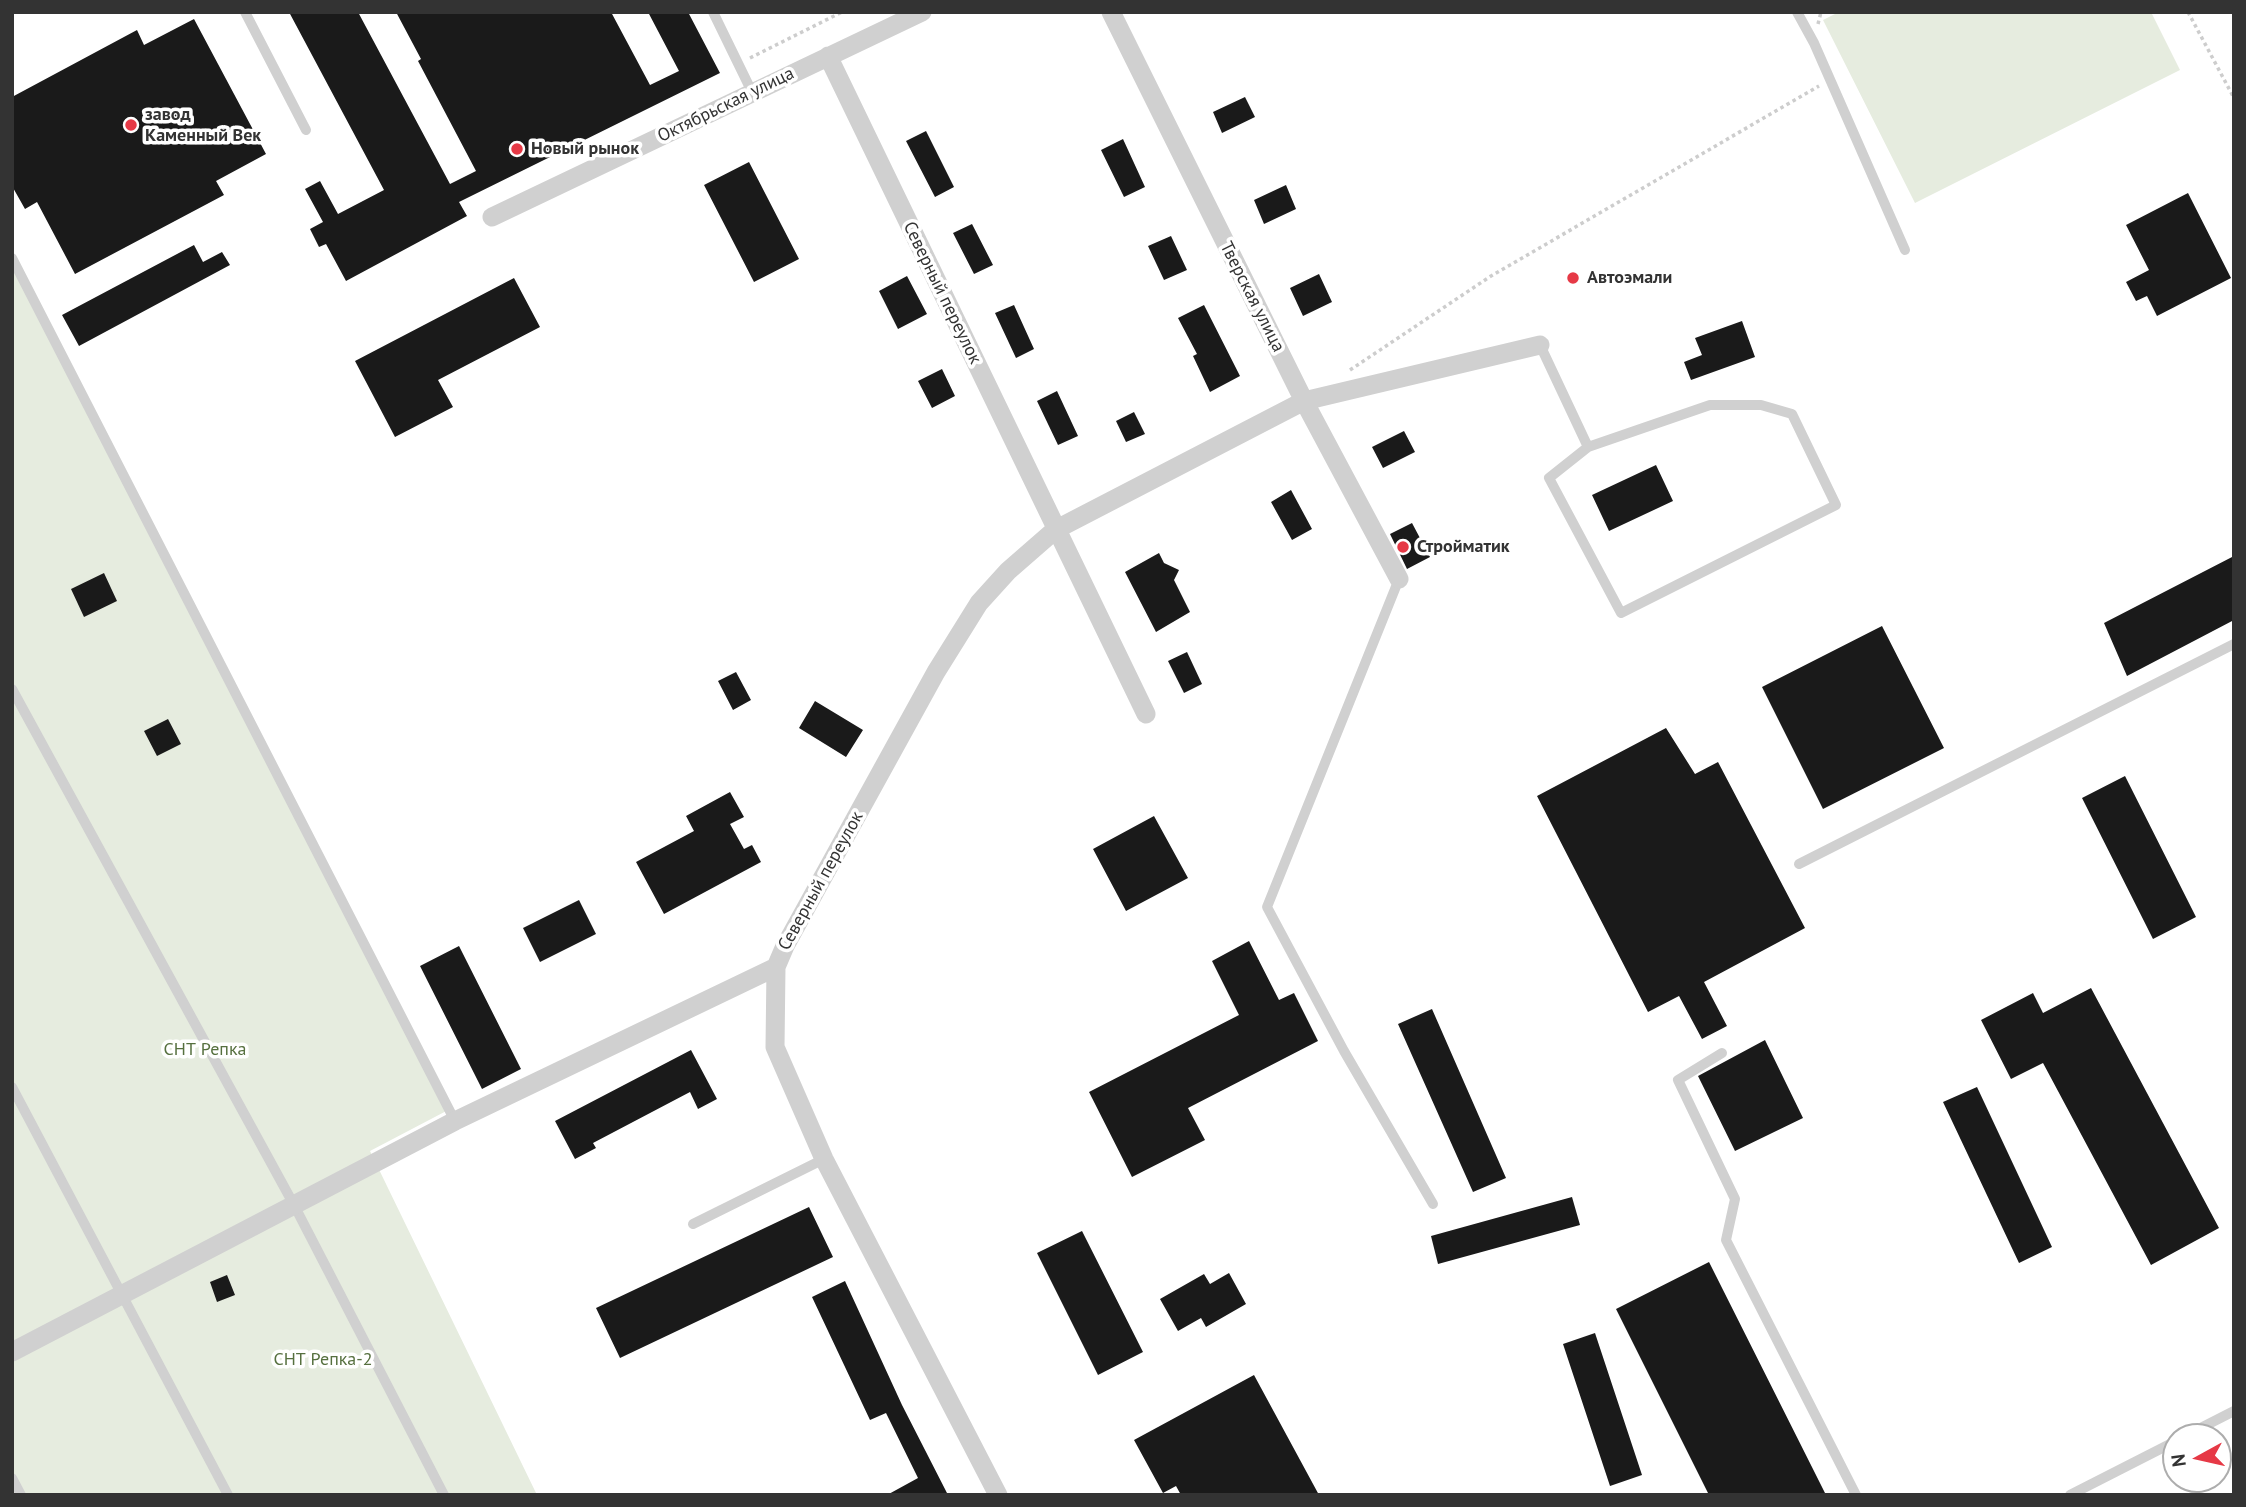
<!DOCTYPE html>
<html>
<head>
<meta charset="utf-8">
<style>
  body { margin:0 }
  #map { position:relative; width:2246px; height:1507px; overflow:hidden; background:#fff; font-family:"PT Sans",sans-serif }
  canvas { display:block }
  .frame { position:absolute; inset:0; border:14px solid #333; pointer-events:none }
  .north { position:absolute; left:2162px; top:1423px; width:70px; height:70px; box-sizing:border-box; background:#fff; border:2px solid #adadad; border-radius:50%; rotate:262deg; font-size:19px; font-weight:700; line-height:28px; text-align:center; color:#333 }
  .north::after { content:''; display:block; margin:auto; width:24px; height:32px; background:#e63946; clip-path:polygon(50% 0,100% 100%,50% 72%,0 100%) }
</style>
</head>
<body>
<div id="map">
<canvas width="2246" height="1507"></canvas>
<div class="frame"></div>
<div class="north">N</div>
</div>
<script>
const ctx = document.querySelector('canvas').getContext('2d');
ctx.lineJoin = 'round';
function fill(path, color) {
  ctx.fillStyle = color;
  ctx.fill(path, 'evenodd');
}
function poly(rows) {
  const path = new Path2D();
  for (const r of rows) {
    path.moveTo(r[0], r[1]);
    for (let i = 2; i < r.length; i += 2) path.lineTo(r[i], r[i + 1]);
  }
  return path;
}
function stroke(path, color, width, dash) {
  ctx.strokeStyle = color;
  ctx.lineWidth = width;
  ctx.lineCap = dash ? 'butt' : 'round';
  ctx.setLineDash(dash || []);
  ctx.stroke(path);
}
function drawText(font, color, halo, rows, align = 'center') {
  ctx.font = font + ' "PT Sans",sans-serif';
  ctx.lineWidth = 7;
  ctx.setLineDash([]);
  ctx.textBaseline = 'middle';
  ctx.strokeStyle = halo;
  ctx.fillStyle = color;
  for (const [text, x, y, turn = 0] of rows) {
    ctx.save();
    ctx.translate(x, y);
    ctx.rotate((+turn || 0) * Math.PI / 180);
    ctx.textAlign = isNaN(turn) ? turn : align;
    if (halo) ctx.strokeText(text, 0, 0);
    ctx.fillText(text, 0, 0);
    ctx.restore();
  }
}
fill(poly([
  [1839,12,2151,12,2180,70,1915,203,1823,20],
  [12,258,452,1108,370,1151,537,1495,12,1495]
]), '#e6ecdf');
fill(poly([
  [289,12,358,12,450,184,476,171,418,61,421,59,396,12,611,12,650,85,679,71,648,12,688,12,720,73,459,202,467,216,346,281,326,244,319,247,310,229,323,222,305,189,320,181,338,214,384,190],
  [194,19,266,154,216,181,224,195,75,274,37,202,25,209,12,186,12,97,137,30,144,45],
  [1245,97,1255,117,1222,133,1213,112],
  [926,131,954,187,935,197,906,141],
  [1123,139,1145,187,1124,197,1101,150],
  [749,162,799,259,754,282,704,185],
  [1286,185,1296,209,1264,224,1254,200],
  [2188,193,2231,278,2157,316,2147,296,2136,301,2126,282,2149,270,2126,225],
  [972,224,993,265,974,274,953,233],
  [1171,236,1187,270,1164,280,1148,246],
  [194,245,203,262,222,252,230,265,79,346,62,315],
  [1319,274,1332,302,1303,316,1290,288],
  [907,276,927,314,898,329,879,291],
  [514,278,540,327,438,380,453,407,395,437,355,361],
  [1014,305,1034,349,1016,358,995,313],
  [1204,305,1240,376,1210,392,1193,356,1197,354,1178,318],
  [1742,321,1755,357,1691,380,1684,362,1702,355,1695,338],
  [942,369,955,396,932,408,918,381],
  [1057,391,1078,436,1058,445,1037,401],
  [1134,412,1145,434,1126,442,1116,421],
  [1404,431,1415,452,1383,468,1372,447],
  [1656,465,1673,501,1609,531,1592,495],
  [1291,490,1312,529,1292,540,1271,502],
  [1412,523,1430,557,1407,569,1390,534],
  [1159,553,1164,563,1179,570,1174,580,1190,612,1156,632,1125,572],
  [2234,556,2234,620,2127,676,2104,623],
  [104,573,117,601,84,617,71,589],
  [1882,626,1944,748,1823,809,1762,687],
  [1187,652,1202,684,1184,693,1168,661],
  [736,672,751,700,733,710,718,681],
  [815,701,863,730,846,757,799,728],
  [168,719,181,744,157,756,144,731],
  [1666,728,1695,774,1718,762,1805,928,1704,982,1727,1026,1702,1039,1679,996,1648,1012,1537,796],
  [2125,776,2196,917,2153,939,2082,798],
  [730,792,744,817,730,824,744,849,752,845,761,862,664,914,636,862,694,831,686,816],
  [1154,816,1188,878,1126,911,1093,849],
  [579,900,596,934,540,962,523,928],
  [1249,941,1279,1000,1294,993,1318,1041,1188,1108,1205,1140,1132,1177,1089,1092,1239,1015,1212,961],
  [459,946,521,1069,482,1089,420,966],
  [2091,988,2219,1228,2151,1265,2043,1063,2011,1079,1981,1020,2033,993,2043,1013],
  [1432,1009,1506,1178,1473,1192,1398,1024],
  [1765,1040,1803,1118,1735,1151,1698,1076],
  [691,1050,717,1099,698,1109,690,1092,593,1143,596,1148,575,1159,555,1121],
  [1977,1087,2052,1247,2019,1263,1943,1102],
  [1572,1197,1580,1225,1438,1264,1431,1236],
  [809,1207,833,1257,620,1358,596,1308],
  [1082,1231,1143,1352,1098,1375,1037,1253],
  [1709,1262,1826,1495,1709,1495,1616,1309],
  [1229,1273,1246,1304,1206,1327,1201,1318,1178,1331,1160,1299,1204,1274,1210,1284],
  [227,1275,235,1295,217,1302,210,1282],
  [845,1281,902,1405,948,1495,887,1495,918,1478,886,1413,870,1420,812,1297],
  [1595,1333,1642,1475,1610,1486,1563,1344],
  [1254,1375,1319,1495,1181,1495,1176,1486,1163,1493,1134,1440]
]), '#1a1a1a');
stroke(poly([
  [2188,12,2234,98],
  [1818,24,1821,12],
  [750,58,842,12],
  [1350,370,1491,276,1819,86]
]), '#cdcdcd', 3.5, [3.5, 3.5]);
stroke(poly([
  [245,12,306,130],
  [713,12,752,92],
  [1797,12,1814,43,1905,250],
  [12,258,455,1121],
  [1540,345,1588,447,1710,405,1761,405,1792,414,1836,505,1621,613,1549,478,1588,447],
  [1399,579,1267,907,1344,1051,1433,1204],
  [12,689,294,1205,444,1495],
  [1799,864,2234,644],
  [1722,1053,1678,1080,1735,1199,1726,1240,1856,1495],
  [12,1087,228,1495],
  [693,1224,824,1159],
  [2183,1437,2234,1411],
  [12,1478,21,1495],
  [2070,1495,2176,1441]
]), '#d0d0d0', 10);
stroke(poly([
  [1111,12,1304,401,1399,579],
  [828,56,1146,714],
  [492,217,922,12],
  [12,1352,455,1121,776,967],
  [998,1495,824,1159,775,1047,776,967,785,946,936,672,979,603,1008,571,1055,530,1304,401,1540,345]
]), '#d0d0d0', 19);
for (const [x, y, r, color] of [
  [131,125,7,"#e63946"],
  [517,149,7,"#e63946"],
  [1573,278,7,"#e63946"],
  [1403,547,7,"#e63946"]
]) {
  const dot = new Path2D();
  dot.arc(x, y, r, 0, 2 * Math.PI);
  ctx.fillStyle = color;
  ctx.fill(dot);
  stroke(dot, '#fff', 2.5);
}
drawText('18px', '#333', '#fff', [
  ["Октябрьская улица",726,105,-26],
  ["Северный переулок",942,293,64],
  ["Тверская улица",1252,297,63],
  ["Северный переулок",821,881,-61]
]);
drawText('bold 18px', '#333', '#fff', [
  ["завод",145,115],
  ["Каменный Век",145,136],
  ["Новый рынок",531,149],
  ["Автоэмали",1587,278],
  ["Стройматик",1417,547]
], 'left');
drawText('18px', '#56703f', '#fff', [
  ["СНТ Репка",205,1050],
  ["СНТ Репка-2",323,1360]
]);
</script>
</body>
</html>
